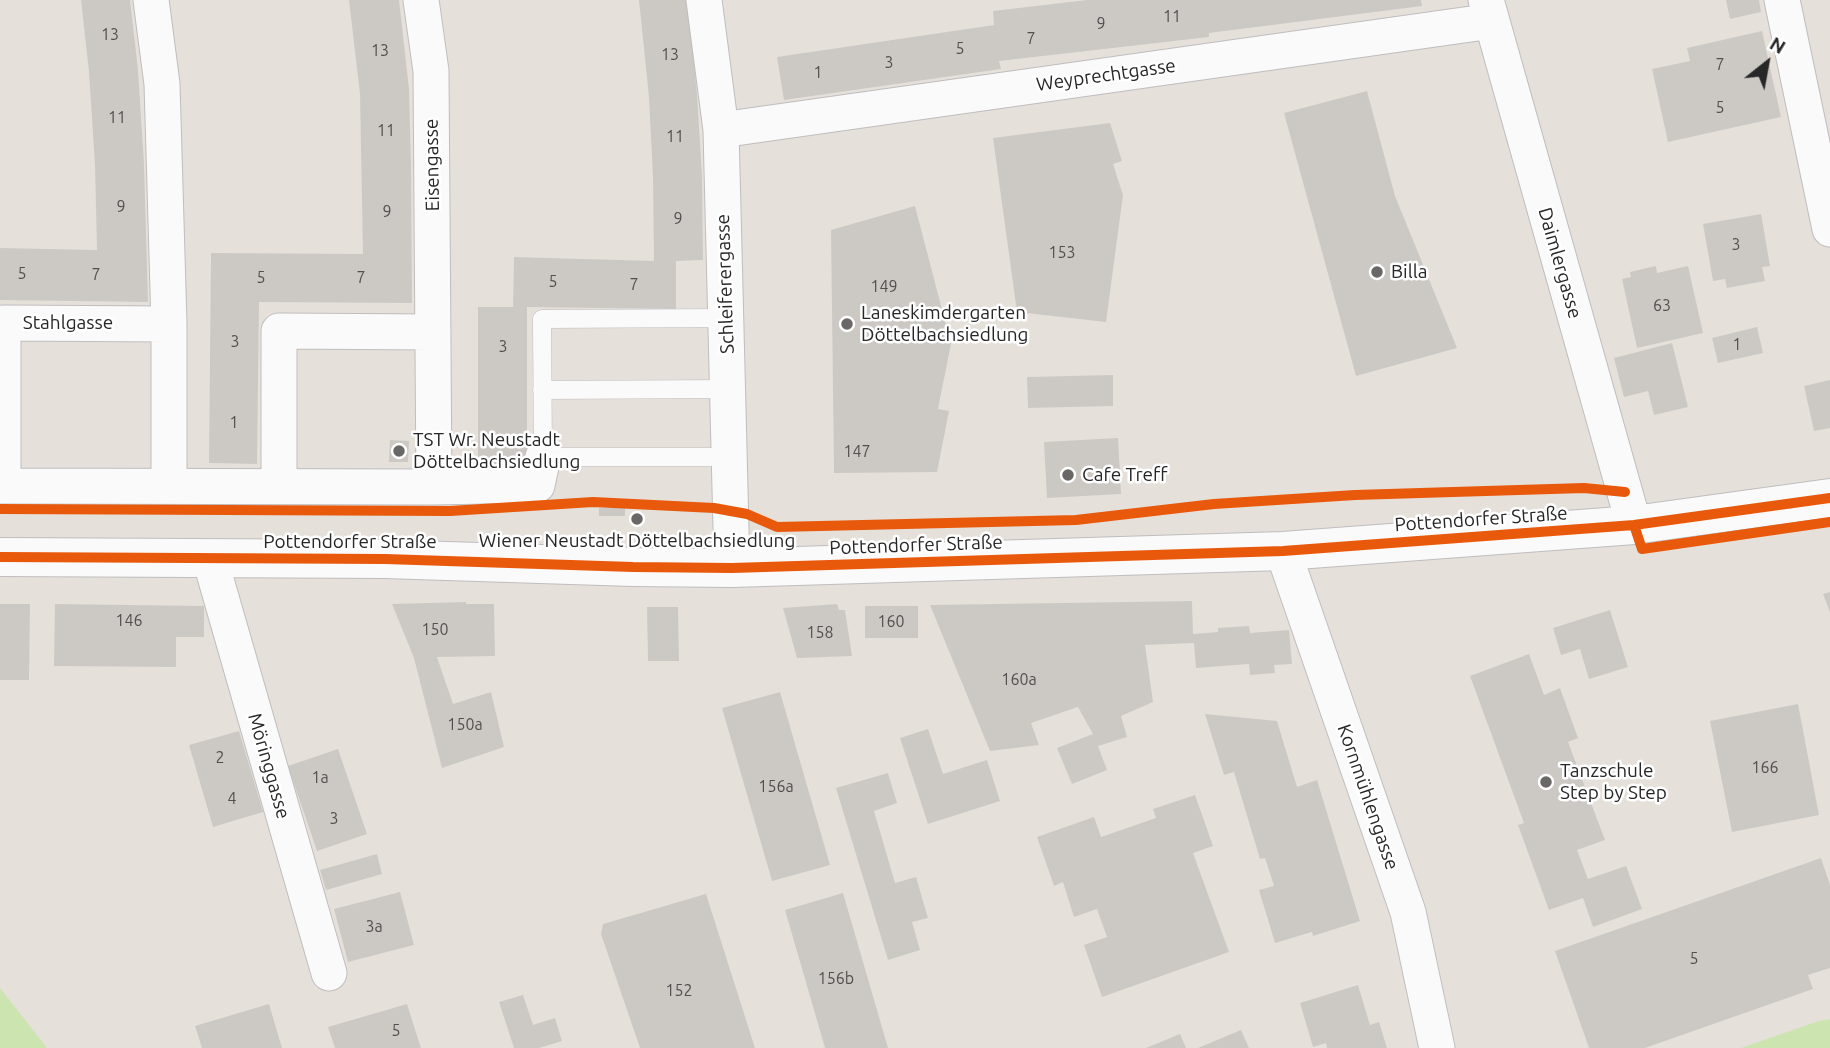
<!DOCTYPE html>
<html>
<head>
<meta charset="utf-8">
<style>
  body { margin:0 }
  #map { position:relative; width:1830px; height:1048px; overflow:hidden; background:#e6e0db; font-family:Ubuntu,sans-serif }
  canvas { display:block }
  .north { position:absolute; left:1732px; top:28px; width:70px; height:70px; -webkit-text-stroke:5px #fff; paint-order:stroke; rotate:31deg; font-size:19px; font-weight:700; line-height:28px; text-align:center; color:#272727 }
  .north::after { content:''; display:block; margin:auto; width:24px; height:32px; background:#272727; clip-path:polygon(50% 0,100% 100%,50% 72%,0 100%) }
</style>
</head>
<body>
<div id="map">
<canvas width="1830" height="1048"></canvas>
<div class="north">N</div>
</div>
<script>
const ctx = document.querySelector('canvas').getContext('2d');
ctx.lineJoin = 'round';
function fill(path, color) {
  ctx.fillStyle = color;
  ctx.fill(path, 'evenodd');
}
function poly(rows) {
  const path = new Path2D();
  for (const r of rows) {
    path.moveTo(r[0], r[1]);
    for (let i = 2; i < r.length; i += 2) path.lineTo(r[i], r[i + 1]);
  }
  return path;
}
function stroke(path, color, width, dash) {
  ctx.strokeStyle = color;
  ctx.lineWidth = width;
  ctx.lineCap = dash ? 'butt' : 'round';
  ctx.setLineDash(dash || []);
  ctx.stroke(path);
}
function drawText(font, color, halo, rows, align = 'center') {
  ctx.font = font + ' Ubuntu,sans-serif';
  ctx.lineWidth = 5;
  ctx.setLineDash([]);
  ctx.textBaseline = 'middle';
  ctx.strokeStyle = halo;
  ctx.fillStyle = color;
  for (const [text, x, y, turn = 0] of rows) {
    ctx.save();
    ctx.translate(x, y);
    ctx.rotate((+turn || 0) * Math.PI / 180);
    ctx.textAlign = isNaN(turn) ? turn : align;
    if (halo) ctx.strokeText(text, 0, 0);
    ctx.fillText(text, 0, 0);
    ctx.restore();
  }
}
fill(poly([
  [0,988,47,1048,0,1048],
  [1830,1019,1830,1048,1741,1048,1819,1021]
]), '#cce4b0');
fill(poly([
  [81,0,130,0,138,70,144,164,148,302,0,300,0,248,97,250,95,165,89,72],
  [349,0,399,0,409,89,411,167,412,303,259,302,257,464,209,463,211,253,363,254,360,94],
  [639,0,688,0,697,95,702,176,703,260,676,261,676,309,527,307,527,469,478,469,478,307,513,307,514,257,654,261,653,177,649,97],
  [1087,0,1421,0,1422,6,1209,33,1209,37,999,61,1001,69,784,100,777,57,994,25,993,11],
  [1726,0,1759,0,1761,12,1730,19],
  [1762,31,1781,117,1668,142,1652,69,1690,61,1687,48],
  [1367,91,1395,196,1457,348,1356,376,1284,113],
  [1110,123,1122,161,1113,164,1123,195,1106,322,1017,312,993,138],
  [915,206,951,344,938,409,949,411,937,472,834,473,831,230],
  [1761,214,1770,266,1762,267,1765,281,1727,288,1725,279,1713,281,1703,224],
  [1656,266,1657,273,1688,266,1703,333,1637,348,1622,279,1631,277,1630,272],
  [1757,327,1763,353,1718,363,1712,338],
  [1672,343,1688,407,1654,415,1648,391,1624,397,1614,358],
  [1113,375,1113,406,1028,408,1027,377],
  [1830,380,1830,428,1814,431,1804,386],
  [1118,438,1121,494,1047,498,1044,442],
  [390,440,409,441,408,462,389,462],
  [599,508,625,508,625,516,599,516],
  [1830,592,1830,612,1823,594],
  [1192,601,1193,634,1218,632,1218,628,1249,626,1250,633,1289,630,1292,664,1274,665,1275,673,1250,675,1249,664,1196,668,1194,643,1145,645,1153,702,1121,716,1127,737,1098,746,1107,770,1072,784,1057,748,1093,734,1078,707,1031,723,1039,745,990,751,930,605],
  [466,602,466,604,494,604,495,656,437,657,453,704,491,692,504,747,442,768,414,658,392,604],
  [0,604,30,604,29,680,0,680],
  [55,604,204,606,204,637,176,637,176,667,54,666],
  [837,604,839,610,845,610,852,656,797,658,783,608],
  [865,606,918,606,918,638,865,638],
  [647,607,678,607,679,661,648,661],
  [1610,610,1628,667,1589,679,1580,649,1561,655,1553,628],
  [1529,654,1544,695,1560,688,1578,738,1568,742,1605,840,1577,850,1588,879,1626,866,1642,909,1593,927,1583,898,1549,910,1518,825,1524,823,1470,676],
  [780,692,830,865,772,881,722,708],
  [1798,704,1819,815,1732,832,1710,721],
  [1205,714,1277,721,1297,787,1317,780,1360,921,1313,936,1312,932,1275,943,1259,890,1274,886,1265,858,1260,859,1234,772,1224,775],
  [928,729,943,774,987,760,1000,801,928,824,900,738],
  [239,731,263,812,213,827,189,745],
  [338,749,367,834,317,851,288,766],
  [888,773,897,803,874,811,895,883,916,877,928,918,912,922,920,950,888,960,836,788],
  [1195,795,1213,846,1193,853,1229,952,1102,997,1084,945,1107,937,1097,909,1074,917,1063,882,1054,886,1037,837,1094,817,1101,837,1156,818,1153,809],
  [377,854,382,874,326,890,320,870],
  [1821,858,1830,885,1830,968,1808,975,1813,989,1645,1048,1589,1048,1555,951],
  [400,892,414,945,348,962,334,909],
  [843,893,888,1048,825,1048,785,910],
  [706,894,755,1048,640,1048,601,934,603,924],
  [1358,985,1370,1025,1379,1022,1387,1048,1327,1048,1326,1043,1313,1047,1300,1003],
  [523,995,533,1025,555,1018,562,1041,539,1048,514,1048,499,1002],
  [269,1004,282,1048,202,1048,195,1026],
  [407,1004,421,1048,335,1048,328,1027],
  [1241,1030,1249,1048,1198,1048],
  [1180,1034,1186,1048,1146,1048]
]), '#ccc9c5');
const service = poly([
  [727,318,542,319,543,457,729,457],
  [542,390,728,389]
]);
const minor = poly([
  [151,0,162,84,169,324,169,486],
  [421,0,431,71,434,487],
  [704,0,721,130,732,568],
  [1486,0,1634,525],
  [1782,0,1830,229],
  [721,130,1492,21],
  [0,486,434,487,537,485,543,457],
  [3,486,3,323,169,324],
  [279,486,279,331,433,332],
  [1283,551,1408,912,1437,1048],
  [210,559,329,973]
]);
const secondary = poly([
  [0,557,385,559,633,567,732,568,1283,551,1634,525,1830,498]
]);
stroke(service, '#bfbdbe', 19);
stroke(minor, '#bfbdbe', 37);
stroke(secondary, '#bfbdbe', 40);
stroke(service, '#fbfafa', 18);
stroke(minor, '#fbfafa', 35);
stroke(secondary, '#fbfafa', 38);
stroke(poly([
  [0,509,450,511,593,502,714,508,747,514,777,527,1076,520,1214,504,1355,495,1584,488,1625,492],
  [1634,525,1642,549,1830,522],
  [0,557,385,559,633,567,732,568,1283,551,1634,525,1830,498]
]), '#e8590c', 10);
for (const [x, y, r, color] of [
  [1377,272,7,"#6a6866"],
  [847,324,7,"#6a6866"],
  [399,451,7,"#6a6866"],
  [1068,475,7,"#6a6866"],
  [637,519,7,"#6a6866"],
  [1546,782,7,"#6a6866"]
]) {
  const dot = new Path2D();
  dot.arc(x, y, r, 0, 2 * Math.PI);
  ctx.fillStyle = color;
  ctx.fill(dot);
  stroke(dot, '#fff', 2.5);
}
drawText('16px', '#51504f', null, [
  ["11",1172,17],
  ["9",1101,24],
  ["13",110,35],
  ["7",1031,39],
  ["5",960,49],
  ["13",380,51],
  ["13",670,55],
  ["3",889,63],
  ["7",1720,65],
  ["1",818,73],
  ["5",1720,108],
  ["11",117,118],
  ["11",386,131],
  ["11",675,137],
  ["9",121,207],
  ["9",387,212],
  ["9",678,219],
  ["3",1736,245],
  ["153",1062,253],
  ["5",22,274],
  ["7",96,275],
  ["5",261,278],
  ["7",361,278],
  ["5",553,282],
  ["7",634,285],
  ["149",884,287],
  ["63",1662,306],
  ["3",235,342],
  ["1",1737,345],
  ["3",503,347],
  ["1",234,423],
  ["147",857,452],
  ["146",129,621],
  ["160",891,622],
  ["150",435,630],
  ["158",820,633],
  ["160a",1019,680],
  ["150a",465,725],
  ["2",220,758],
  ["166",1765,768],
  ["1a",320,778],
  ["156a",776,787],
  ["4",232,799],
  ["3",334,819],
  ["3a",374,927],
  ["5",1694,959],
  ["156b",836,979],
  ["152",679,991],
  ["5",396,1031]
]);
drawText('19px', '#272727', '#fff', [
  ["Weyprechtgasse",1106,75,-8],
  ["Eisengasse",432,165,-91],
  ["Daimlergasse",1560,263,74],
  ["Schleiferergasse",725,284,-92],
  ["Stahlgasse",68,323],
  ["Pottendorfer Straße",1481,519,-4],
  ["Pottendorfer Straße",350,542],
  ["Pottendorfer Straße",916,545,-2],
  ["Möringgasse",269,766,74],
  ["Kornmühlengasse",1368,797,71]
]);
drawText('19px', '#272727', '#fff', [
  ["Billa",1391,272],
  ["Laneskimdergarten",861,313],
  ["Döttelbachsiedlung",861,335],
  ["TST Wr. Neustadt",413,440],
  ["Döttelbachsiedlung",413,462],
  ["Cafe Treff",1082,475],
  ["Wiener Neustadt Döttelbachsiedlung",637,541,"center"],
  ["Tanzschule",1560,771],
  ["Step by Step",1560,793]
], 'left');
</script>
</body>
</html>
